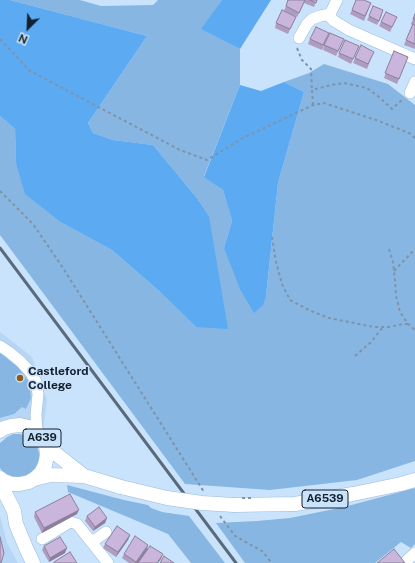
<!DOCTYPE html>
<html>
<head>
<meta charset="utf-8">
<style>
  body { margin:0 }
  #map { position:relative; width:415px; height:563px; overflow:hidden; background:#c9e3fd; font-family:"Public Sans",sans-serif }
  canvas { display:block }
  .north { position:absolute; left:8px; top:8px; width:40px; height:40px; -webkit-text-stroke:3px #c9e3fd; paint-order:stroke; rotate:204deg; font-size:11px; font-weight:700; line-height:16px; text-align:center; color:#15212d }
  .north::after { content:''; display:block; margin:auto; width:14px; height:18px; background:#15212d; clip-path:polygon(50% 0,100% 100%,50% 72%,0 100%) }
</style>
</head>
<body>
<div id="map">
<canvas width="415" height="563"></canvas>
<div class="north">N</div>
</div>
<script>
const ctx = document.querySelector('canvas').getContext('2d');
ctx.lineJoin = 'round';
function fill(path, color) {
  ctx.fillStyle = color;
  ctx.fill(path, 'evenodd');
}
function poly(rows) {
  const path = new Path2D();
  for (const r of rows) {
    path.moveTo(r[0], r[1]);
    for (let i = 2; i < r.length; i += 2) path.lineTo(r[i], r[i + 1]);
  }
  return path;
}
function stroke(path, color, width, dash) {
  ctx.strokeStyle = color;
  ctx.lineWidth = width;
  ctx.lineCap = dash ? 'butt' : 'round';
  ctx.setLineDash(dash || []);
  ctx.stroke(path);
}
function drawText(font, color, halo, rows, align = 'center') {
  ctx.font = font + ' "Public Sans",sans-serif';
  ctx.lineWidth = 3;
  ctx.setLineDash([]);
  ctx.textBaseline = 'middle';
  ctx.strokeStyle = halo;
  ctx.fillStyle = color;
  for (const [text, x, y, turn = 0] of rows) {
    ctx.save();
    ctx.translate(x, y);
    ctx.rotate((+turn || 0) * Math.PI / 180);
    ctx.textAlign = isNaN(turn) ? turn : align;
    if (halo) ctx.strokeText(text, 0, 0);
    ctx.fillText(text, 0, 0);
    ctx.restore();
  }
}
fill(poly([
  [0,332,32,357,47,400,43,430,0,423],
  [0,516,7,543,18,563,0,563]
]), '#b7d5f4');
fill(poly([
  [10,0,80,0,101,6,153,5,158,0,222,0,202,29,240,49,240,85,204,176,223,190,232,221,224,248,266,296,278,183,304,92,284,82,309,73,324,64,388,84,415,105,415,461,357,480,270,490,185,484,0,235,0,116,15,129,16,163,62,223,112,250,159,291,196,327,209,216,197,198,153,145,113,140,93,133,88,123,147,36],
  [0,353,18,367,29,382,31,398,26,409,22,407,14,414,0,418],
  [13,434,20,434,27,436,33,440,37,446,39,453,39,461,36,467,31,473,25,476,18,477,11,476,4,473,0,468,0,443,7,437],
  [67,485,124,500,148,505,151,508,162,512,189,516,225,563,191,563,168,534,68,492],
  [415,488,415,544,411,548,401,542,375,563,245,563,216,523,257,521,290,518,344,507]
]), '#87b6e3');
fill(poly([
  [0,0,10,0,147,36,88,123,93,133,113,140,153,145,197,198,209,216,228,329,196,327,159,291,112,250,62,223,25,194,16,163,15,129,0,116],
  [222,0,271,0,240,49,201,29],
  [284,82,304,92,278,183,266,296,263,305,254,313,240,289,224,248,232,221,223,190,204,177,240,85,261,91]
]), '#5caaf2');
const minor = poly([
  [330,14,330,17,334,21,349,30,415,59],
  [330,14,337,0],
  [299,38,307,24,312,19,320,16,330,14],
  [410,93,415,82],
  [0,346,9,352,21,362,31,373,36,382,38,394,36,415,37,432],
  [42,539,70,522,77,524,108,563],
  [92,542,106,532],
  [405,562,415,553]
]);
const major = poly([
  [0,431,4,428,11,426,20,425,29,427,37,432,43,439,46,446,47,455,45,465,41,473,34,479,29,482,20,484,12,484,4,481,0,478],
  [46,446,84,476],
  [34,479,51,475,84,476,121,487],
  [0,483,14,511,16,524,26,548,33,563],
  [234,505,295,504,353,494,401,484,415,480]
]);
stroke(minor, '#9abad9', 12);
stroke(major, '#9abad9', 15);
stroke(poly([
  [0,39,30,71,180,150,207,160,243,138,313,105,324,103,376,120,409,133,415,138],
  [297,48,302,60,311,69,312,90],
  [313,105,312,90,331,85,344,83,367,88,379,97,392,109,403,99],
  [0,191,33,224,63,268,204,492],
  [272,237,276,262,282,284,290,300,311,311,329,318,374,327,389,327,403,324,408,324],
  [389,249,393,262,395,280,396,296,400,312,408,324,415,330],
  [394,271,415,249],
  [355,356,371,342,383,327],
  [220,516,235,536,262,551,272,563]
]), '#7f93a8', 2, [3, 3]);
stroke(minor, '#fff', 11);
stroke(major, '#fff', 14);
stroke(poly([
  [0,248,236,563]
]), '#596a7b', 3);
const majorBridge = poly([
  [121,487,167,498,202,503,234,505]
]);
stroke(majorBridge, '#9abad9', 15, []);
stroke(poly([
  [242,498,253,498]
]), '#7f93a8', 2, [3, 3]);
stroke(majorBridge, '#fff', 14);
fill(poly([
  [288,0,317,0,314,7,304,3,297,17,284,11],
  [371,3,364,21,350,14,352,10],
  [415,14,415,49,404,45,412,25,411,24],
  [382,15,377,25,367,20,369,16],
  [397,17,390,32,379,26,381,22],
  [294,21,288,34,275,28,276,23],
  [329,33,322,50,308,44,310,39],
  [344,39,336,56,323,50,324,45],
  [359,46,351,64,338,57,339,53],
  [394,51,408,57,397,84,384,78],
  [372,56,367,69,353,63,355,58],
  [35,512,77,514,42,533,34,517],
  [87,516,107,518,105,523,93,531,85,521],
  [130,535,128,540,116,557,103,548,105,544],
  [44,546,65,553,49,562,42,550],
  [147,550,138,563,129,563,122,558,124,554]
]), '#ae9dbe');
fill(poly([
  [79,510,77,514,42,533,44,528],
  [107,518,105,523,93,531,95,527],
  [130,535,128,540,116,557,118,552],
  [148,545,147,550,138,563,136,563],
  [67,548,65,553,49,562,50,558],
  [163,554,161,559,158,563,157,563]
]), '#8d7f9b');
const building = poly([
  [288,0,305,0,299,13,286,6,288,0],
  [310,0,317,0,316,3,310,0],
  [356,0,364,0,371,3,365,16,352,10,356,0],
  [373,6,383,10,379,21,369,16,373,6],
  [282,10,296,17,290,29,276,23,282,10],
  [386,12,397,17,392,27,381,22,386,12],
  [415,14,415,20,413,19,415,14],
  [413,24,415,25,415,44,406,40,413,24],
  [316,27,329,33,323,45,310,39,316,27],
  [330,33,344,39,338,51,324,45,330,33],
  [345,40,359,46,353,59,339,53,345,40],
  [361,45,374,52,368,64,355,58,361,45],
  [394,51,408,57,399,79,385,73,394,51],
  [70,494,79,510,44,528,35,512,70,494],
  [99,507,107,518,95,527,87,516,99,507],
  [117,526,130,535,118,552,105,544,117,526],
  [135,536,148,545,136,562,124,554,135,536],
  [0,537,4,553,1,563,0,563,0,537],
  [60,537,67,548,50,558,44,546,60,537],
  [150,546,163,554,157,563,138,563,150,546],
  [394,549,405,563,377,563,394,549],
  [70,552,77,563,54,563,54,562,70,552],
  [164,556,174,563,160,563,164,556]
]);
fill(building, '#cab6dd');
stroke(building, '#8d7f9b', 1);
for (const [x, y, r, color] of [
  [20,378,4,"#915c10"]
]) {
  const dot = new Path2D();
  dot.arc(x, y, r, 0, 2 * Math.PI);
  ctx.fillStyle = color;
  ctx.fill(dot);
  stroke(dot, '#c9e3fd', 1.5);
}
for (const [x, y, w] of [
  [42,438,38],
  [325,499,46]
]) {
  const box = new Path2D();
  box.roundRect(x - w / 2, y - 9, w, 18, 3);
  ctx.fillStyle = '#c9e3fd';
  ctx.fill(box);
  stroke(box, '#15212d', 1);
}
drawText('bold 11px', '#15212d', null, [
  ["A639",42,438],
  ["A6539",325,499]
]);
drawText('bold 12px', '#15212d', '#c9e3fd', [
  ["Castleford",28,371],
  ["College",28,385]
], 'left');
</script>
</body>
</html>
